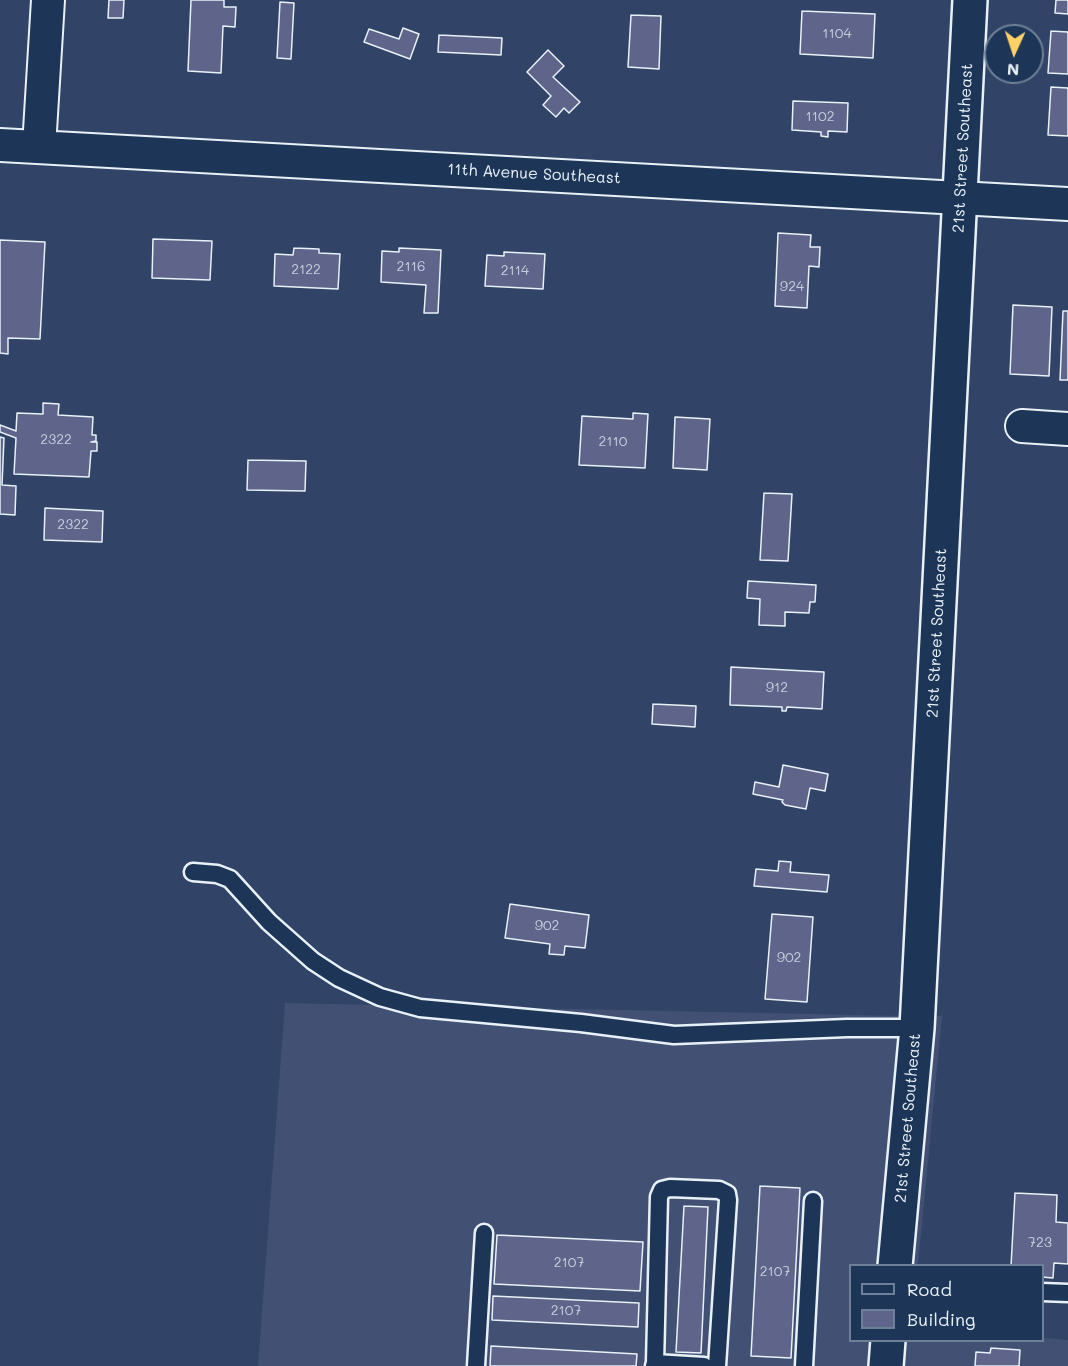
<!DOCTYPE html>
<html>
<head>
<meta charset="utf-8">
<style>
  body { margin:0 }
  #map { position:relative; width:1068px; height:1366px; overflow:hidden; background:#314366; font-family:Mali,sans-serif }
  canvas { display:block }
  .legend { position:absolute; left:849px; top:1264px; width:195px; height:78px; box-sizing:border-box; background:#1d3557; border:2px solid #6e8097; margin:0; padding:8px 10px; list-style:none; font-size:18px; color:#e8f1f8 }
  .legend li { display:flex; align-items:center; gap:12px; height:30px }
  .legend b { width:30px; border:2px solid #6e8097 }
  .north { position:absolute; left:984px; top:24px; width:60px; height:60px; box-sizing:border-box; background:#1d3557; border:2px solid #6e8097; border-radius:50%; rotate:183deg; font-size:16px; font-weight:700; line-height:24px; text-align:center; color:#e8f1f8 }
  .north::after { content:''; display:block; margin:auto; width:21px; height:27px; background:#ffd166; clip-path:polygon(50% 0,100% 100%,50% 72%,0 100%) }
</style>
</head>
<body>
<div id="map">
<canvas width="1068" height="1366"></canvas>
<ul class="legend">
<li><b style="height:8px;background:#1d3557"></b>Road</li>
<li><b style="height:16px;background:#5f648a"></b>Building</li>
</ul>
<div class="north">N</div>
</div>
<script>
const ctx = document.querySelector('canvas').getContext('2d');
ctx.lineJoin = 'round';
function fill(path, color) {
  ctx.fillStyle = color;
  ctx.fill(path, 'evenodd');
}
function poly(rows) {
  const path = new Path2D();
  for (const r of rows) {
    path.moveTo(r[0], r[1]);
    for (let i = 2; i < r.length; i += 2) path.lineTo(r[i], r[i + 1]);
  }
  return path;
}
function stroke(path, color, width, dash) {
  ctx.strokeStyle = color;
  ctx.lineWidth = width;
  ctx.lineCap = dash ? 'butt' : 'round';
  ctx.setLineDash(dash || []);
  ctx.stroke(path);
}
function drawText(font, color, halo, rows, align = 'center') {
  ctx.font = font + ' Mali,sans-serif';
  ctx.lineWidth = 4.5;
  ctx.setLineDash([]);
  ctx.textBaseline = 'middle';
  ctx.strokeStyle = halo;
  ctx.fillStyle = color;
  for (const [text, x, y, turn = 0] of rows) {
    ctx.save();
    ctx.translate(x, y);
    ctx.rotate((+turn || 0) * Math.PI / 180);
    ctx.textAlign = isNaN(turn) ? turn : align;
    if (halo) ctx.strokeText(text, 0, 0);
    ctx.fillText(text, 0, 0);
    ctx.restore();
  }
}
fill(poly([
  [285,1003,904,1016,881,1265,850,1266,850,1340,874,1341,872,1366,258,1366],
  [931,1016,942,1016,918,1265,908,1266],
  [1043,1338,1068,1340,1068,1366,899,1366,902,1341,1042,1340]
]), '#425074');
const building = poly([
  [109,0,124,0,123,18,108,18,109,0],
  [191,0,224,0,224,7,236,7,235,27,223,26,221,73,188,71,191,0],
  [1056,0,1068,0,1068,14,1055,13,1056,0],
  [280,2,294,3,291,59,277,58,280,2],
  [802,11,875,14,873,58,800,54,802,11],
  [631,15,661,16,659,69,628,67,631,15],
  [403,28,419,34,410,59,364,42,369,29,399,39,403,28],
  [1051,31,1068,32,1068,74,1048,73,1051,31],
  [439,35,502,38,501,55,438,52,439,35],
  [548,50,564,66,553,77,580,102,569,113,564,108,556,117,543,105,551,96,527,72,548,50],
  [1051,87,1068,88,1068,136,1048,135,1051,87],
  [793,101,848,103,847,132,828,131,828,137,821,136,821,132,792,130,793,101],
  [778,233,811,235,810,247,820,247,819,267,809,266,807,308,775,306,778,233],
  [153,239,212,241,210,280,152,278,153,239],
  [0,240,45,242,40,339,8,338,8,354,0,353,0,240],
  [294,248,319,249,319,253,340,254,338,289,274,286,275,254,293,255,294,248],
  [399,248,441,250,438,313,424,313,426,285,381,282,382,251,399,252,399,248],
  [504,252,545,254,543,289,485,286,487,255,504,256,504,252],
  [1013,305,1052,307,1049,376,1010,374,1013,305],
  [1063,311,1068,311,1068,380,1060,380,1063,311],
  [43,403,59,404,58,415,93,417,92,435,96,435,96,441,91,442,97,442,97,451,91,451,89,477,14,474,16,438,0,432,0,425,16,431,17,413,43,414,43,403],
  [633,413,648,414,645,468,579,465,582,416,633,419,633,413],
  [675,417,710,419,707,470,673,468,675,417],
  [0,437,4,438,2,485,16,486,15,515,0,514,0,437],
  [248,460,306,461,305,491,247,490,248,460],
  [764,493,792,494,788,561,760,560,764,493],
  [45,508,103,511,102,542,44,540,45,508],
  [748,581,816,585,815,602,810,602,809,613,785,612,785,626,759,625,760,599,747,598,748,581],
  [731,667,824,672,822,709,787,707,786,711,782,711,782,707,730,705,731,667],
  [653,704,696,706,695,727,652,724,653,704],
  [783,765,828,774,825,791,810,788,806,809,785,805,782,802,783,800,753,794,755,782,779,787,783,765],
  [779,861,791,862,790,872,829,875,827,892,754,886,756,869,778,871,779,861],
  [510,904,589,915,585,948,565,946,564,955,549,954,550,944,505,938,510,904],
  [772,914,813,917,807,1002,765,999,772,914],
  [760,1186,800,1188,791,1358,751,1356,760,1186],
  [1015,1193,1057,1195,1056,1222,1068,1223,1068,1264,1054,1263,1053,1278,1042,1277,1042,1266,1011,1266,1015,1193],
  [684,1206,708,1207,701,1353,676,1352,684,1206],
  [497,1235,643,1242,640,1291,494,1284,497,1235],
  [493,1296,639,1303,638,1327,492,1320,493,1296],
  [491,1346,637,1354,636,1366,490,1366,491,1346],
  [991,1348,1020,1350,1019,1366,975,1366,976,1352,990,1353,991,1348]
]);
fill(building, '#5f648a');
stroke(building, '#e8f1f8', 1.5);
const service = poly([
  [193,872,217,874,230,879,269,922,313,961,339,978,380,997,420,1008,581,1023,674,1035,847,1028,917,1028],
  [1042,1292,1068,1293],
  [655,1363,659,1197,662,1190,670,1188,719,1190,727,1194,728,1200,717,1366],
  [476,1366,484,1233],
  [654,1366,655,1363,704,1366],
  [804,1366,813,1201]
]);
const minor = poly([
  [0,145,1068,204],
  [39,147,48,0],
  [1022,426,1068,429]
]);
const tertiary = poly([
  [895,1266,917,1028,970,0],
  [886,1366,888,1340]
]);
stroke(service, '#e8f1f8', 21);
stroke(minor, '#e8f1f8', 36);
stroke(tertiary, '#e8f1f8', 38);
stroke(service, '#1d3557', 16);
stroke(minor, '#1d3557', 32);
stroke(tertiary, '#1d3557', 33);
drawText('14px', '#c6cedc', null, [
  ["1104",837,34],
  ["1102",820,117],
  ["2116",411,267],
  ["2122",306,270],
  ["2114",515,271],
  ["924",792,287],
  ["2322",56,440],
  ["2110",613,442],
  ["2322",73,525],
  ["912",777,688],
  ["902",547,926],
  ["902",789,958],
  ["723",1040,1243],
  ["2107",569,1263],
  ["2107",775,1272],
  ["2107",566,1311]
]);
drawText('16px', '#e8f1f8', '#1d3557', [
  ["21st Street Southeast",963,148,-87],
  ["11th Avenue Southeast",534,174,3],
  ["21st Street Southeast",937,633,-87],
  ["21st Street Southeast",908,1118,-85]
]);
</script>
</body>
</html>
